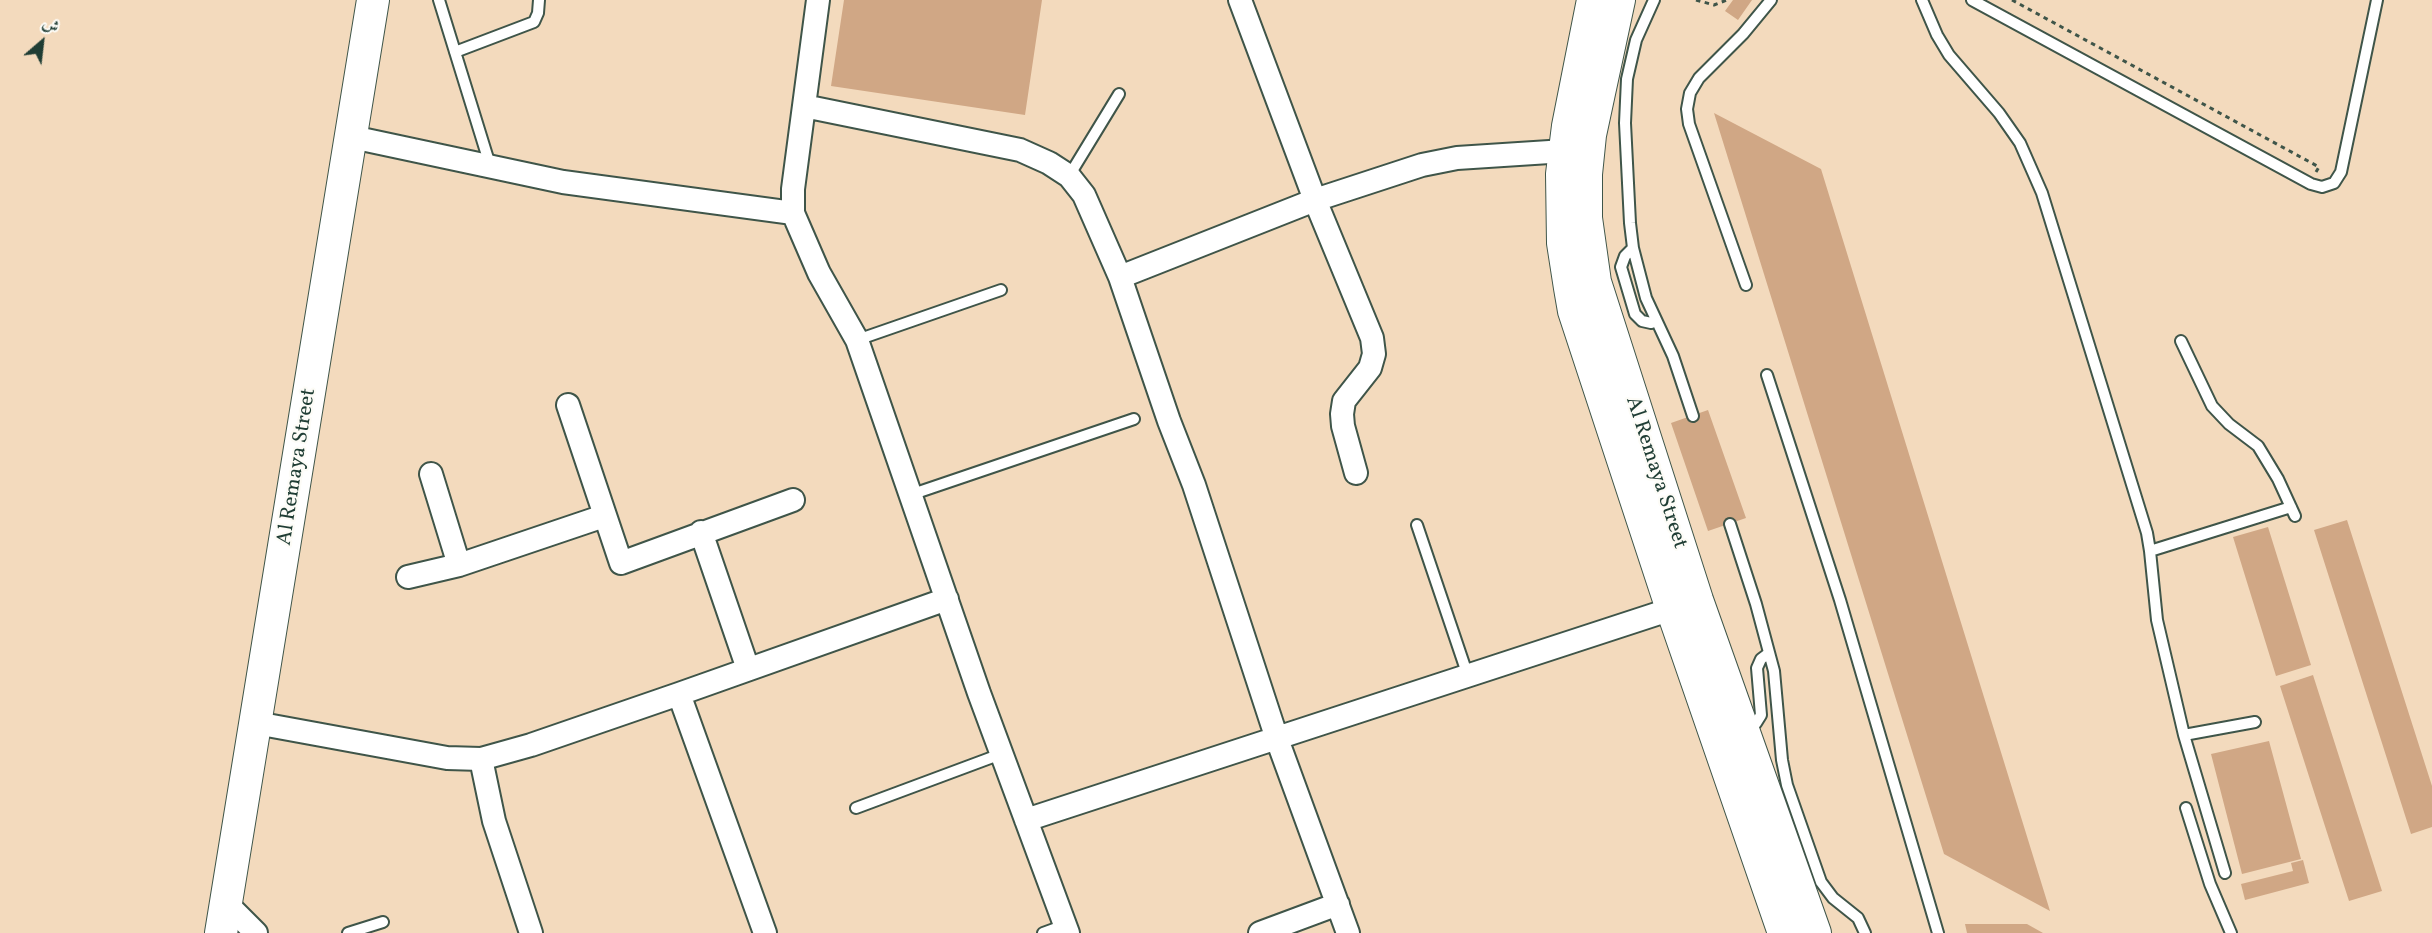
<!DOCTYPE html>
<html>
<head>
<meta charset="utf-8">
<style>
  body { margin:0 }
  #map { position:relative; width:2432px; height:933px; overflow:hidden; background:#f3dabd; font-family:Vollkorn,Amiri,serif }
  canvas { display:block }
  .north { position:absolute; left:12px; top:12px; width:60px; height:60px; -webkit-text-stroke:4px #fdfcf7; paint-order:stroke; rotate:28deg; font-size:16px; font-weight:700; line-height:24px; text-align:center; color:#1f3d34 }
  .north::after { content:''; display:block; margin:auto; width:21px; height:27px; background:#1f3d34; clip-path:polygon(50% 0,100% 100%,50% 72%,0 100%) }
</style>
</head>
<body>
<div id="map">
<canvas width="2432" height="933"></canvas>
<div class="north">ش</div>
</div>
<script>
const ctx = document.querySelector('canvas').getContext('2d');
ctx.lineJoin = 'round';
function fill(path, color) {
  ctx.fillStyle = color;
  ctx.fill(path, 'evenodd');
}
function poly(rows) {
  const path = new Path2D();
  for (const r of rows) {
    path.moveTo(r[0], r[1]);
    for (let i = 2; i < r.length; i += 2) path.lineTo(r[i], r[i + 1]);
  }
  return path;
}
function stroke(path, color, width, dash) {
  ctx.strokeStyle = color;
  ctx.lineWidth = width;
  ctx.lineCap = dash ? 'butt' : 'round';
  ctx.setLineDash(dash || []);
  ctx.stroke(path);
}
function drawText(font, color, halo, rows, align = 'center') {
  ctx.font = font + ' Vollkorn,serif';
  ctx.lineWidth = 4.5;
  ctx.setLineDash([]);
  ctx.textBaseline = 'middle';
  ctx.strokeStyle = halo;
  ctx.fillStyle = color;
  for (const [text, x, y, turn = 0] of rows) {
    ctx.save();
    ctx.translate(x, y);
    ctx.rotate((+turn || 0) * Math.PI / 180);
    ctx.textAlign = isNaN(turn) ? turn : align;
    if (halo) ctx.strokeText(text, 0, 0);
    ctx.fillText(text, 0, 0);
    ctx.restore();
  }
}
fill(poly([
  [844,0,1042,0,1025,115,831,86],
  [1733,0,1752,0,1738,20,1725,11],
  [1714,113,1821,169,2050,911,1944,854],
  [1708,410,1746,518,1708,531,1671,423],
  [2347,520,2432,786,2432,827,2411,834,2314,530],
  [2268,527,2311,665,2276,676,2233,537],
  [2313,675,2382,891,2349,901,2280,686],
  [2269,741,2301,859,2242,874,2211,754],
  [2303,860,2309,883,2245,900,2241,884,2293,871,2291,863],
  [1965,924,2027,924,2043,933,1967,933]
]), '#d0a785');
const lane = poly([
  [439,0,490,165],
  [1654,0,1636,40,1627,79,1625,123,1630,223,1633,248,1646,298,1673,356,1693,416],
  [1922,0,1937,35,1949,55,1999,113,2020,143,2042,193,2147,533,2150,551,2157,620,2184,735,2225,873],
  [1972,0,2311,184,2322,187,2334,183,2341,172,2377,0],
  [455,52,534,22,538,13,539,0],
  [1069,176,1119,94],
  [1633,248,1625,256,1621,267,1635,314,1642,321,1651,323,1656,321],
  [1746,285,1689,124,1687,109,1690,93,1699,78,1743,34,1771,0],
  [857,340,1001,290],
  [2181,341,2212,406,2229,424,2258,446,2278,479,2295,516],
  [1767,375,1840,600,1938,933],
  [910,495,1134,419],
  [1730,524,1756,604,1774,671,1782,760,1787,785,1821,882,1833,898,1858,918,1865,933],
  [1417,525,1468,676],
  [2150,551,2291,507],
  [1745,729,1756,723,1761,715,1757,668,1761,659,1769,653],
  [2184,735,2255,722],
  [856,808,1001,754],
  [2186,808,2210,884,2231,933],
  [348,933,383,922],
  [1043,933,1065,925]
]);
const street = poly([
  [818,0,793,189,793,213,819,273,857,340,979,693,1068,933],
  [1240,0,1315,200,1372,338,1374,354,1370,368,1344,401,1342,414,1343,426,1356,473],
  [804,106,1020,150,1049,163,1069,176,1084,195,1120,277,1169,421,1194,485,1277,739,1348,933],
  [352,137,563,182,793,213],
  [1120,277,1315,200,1422,165,1457,158,1565,151,1577,152],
  [568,405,621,563,793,500],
  [431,474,459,565],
  [701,532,748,669],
  [408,577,459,565,604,516],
  [679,694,765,933],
  [256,723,447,758,481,759,531,745,679,694,947,599],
  [481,759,494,821,531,933],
  [1026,820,1684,605],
  [226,903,256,933],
  [1260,933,1338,904]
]);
const secondary = poly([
  [1593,0,1568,126,1562,174,1563,243,1570,288,1574,311,1672,609,1784,933],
  [1619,0,1590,135,1586,174,1586,218,1595,282,1697,600,1815,933],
  [221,933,373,0]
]);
stroke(lane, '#3f5549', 14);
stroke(street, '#3f5549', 26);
stroke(secondary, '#3f5549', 34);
stroke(poly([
  [1696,0,1714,5,1727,0],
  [2012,0,2319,167,2316,172]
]), '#3f5549', 3, [4.5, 4.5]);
stroke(lane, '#fff', 10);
stroke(street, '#fff', 22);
stroke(secondary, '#fff', 32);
drawText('21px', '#1f3d34', '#fdfcf7', [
  ["Al Remaya Street",298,467,-81],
  ["Al Remaya Street",1655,473,72]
]);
</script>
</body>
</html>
